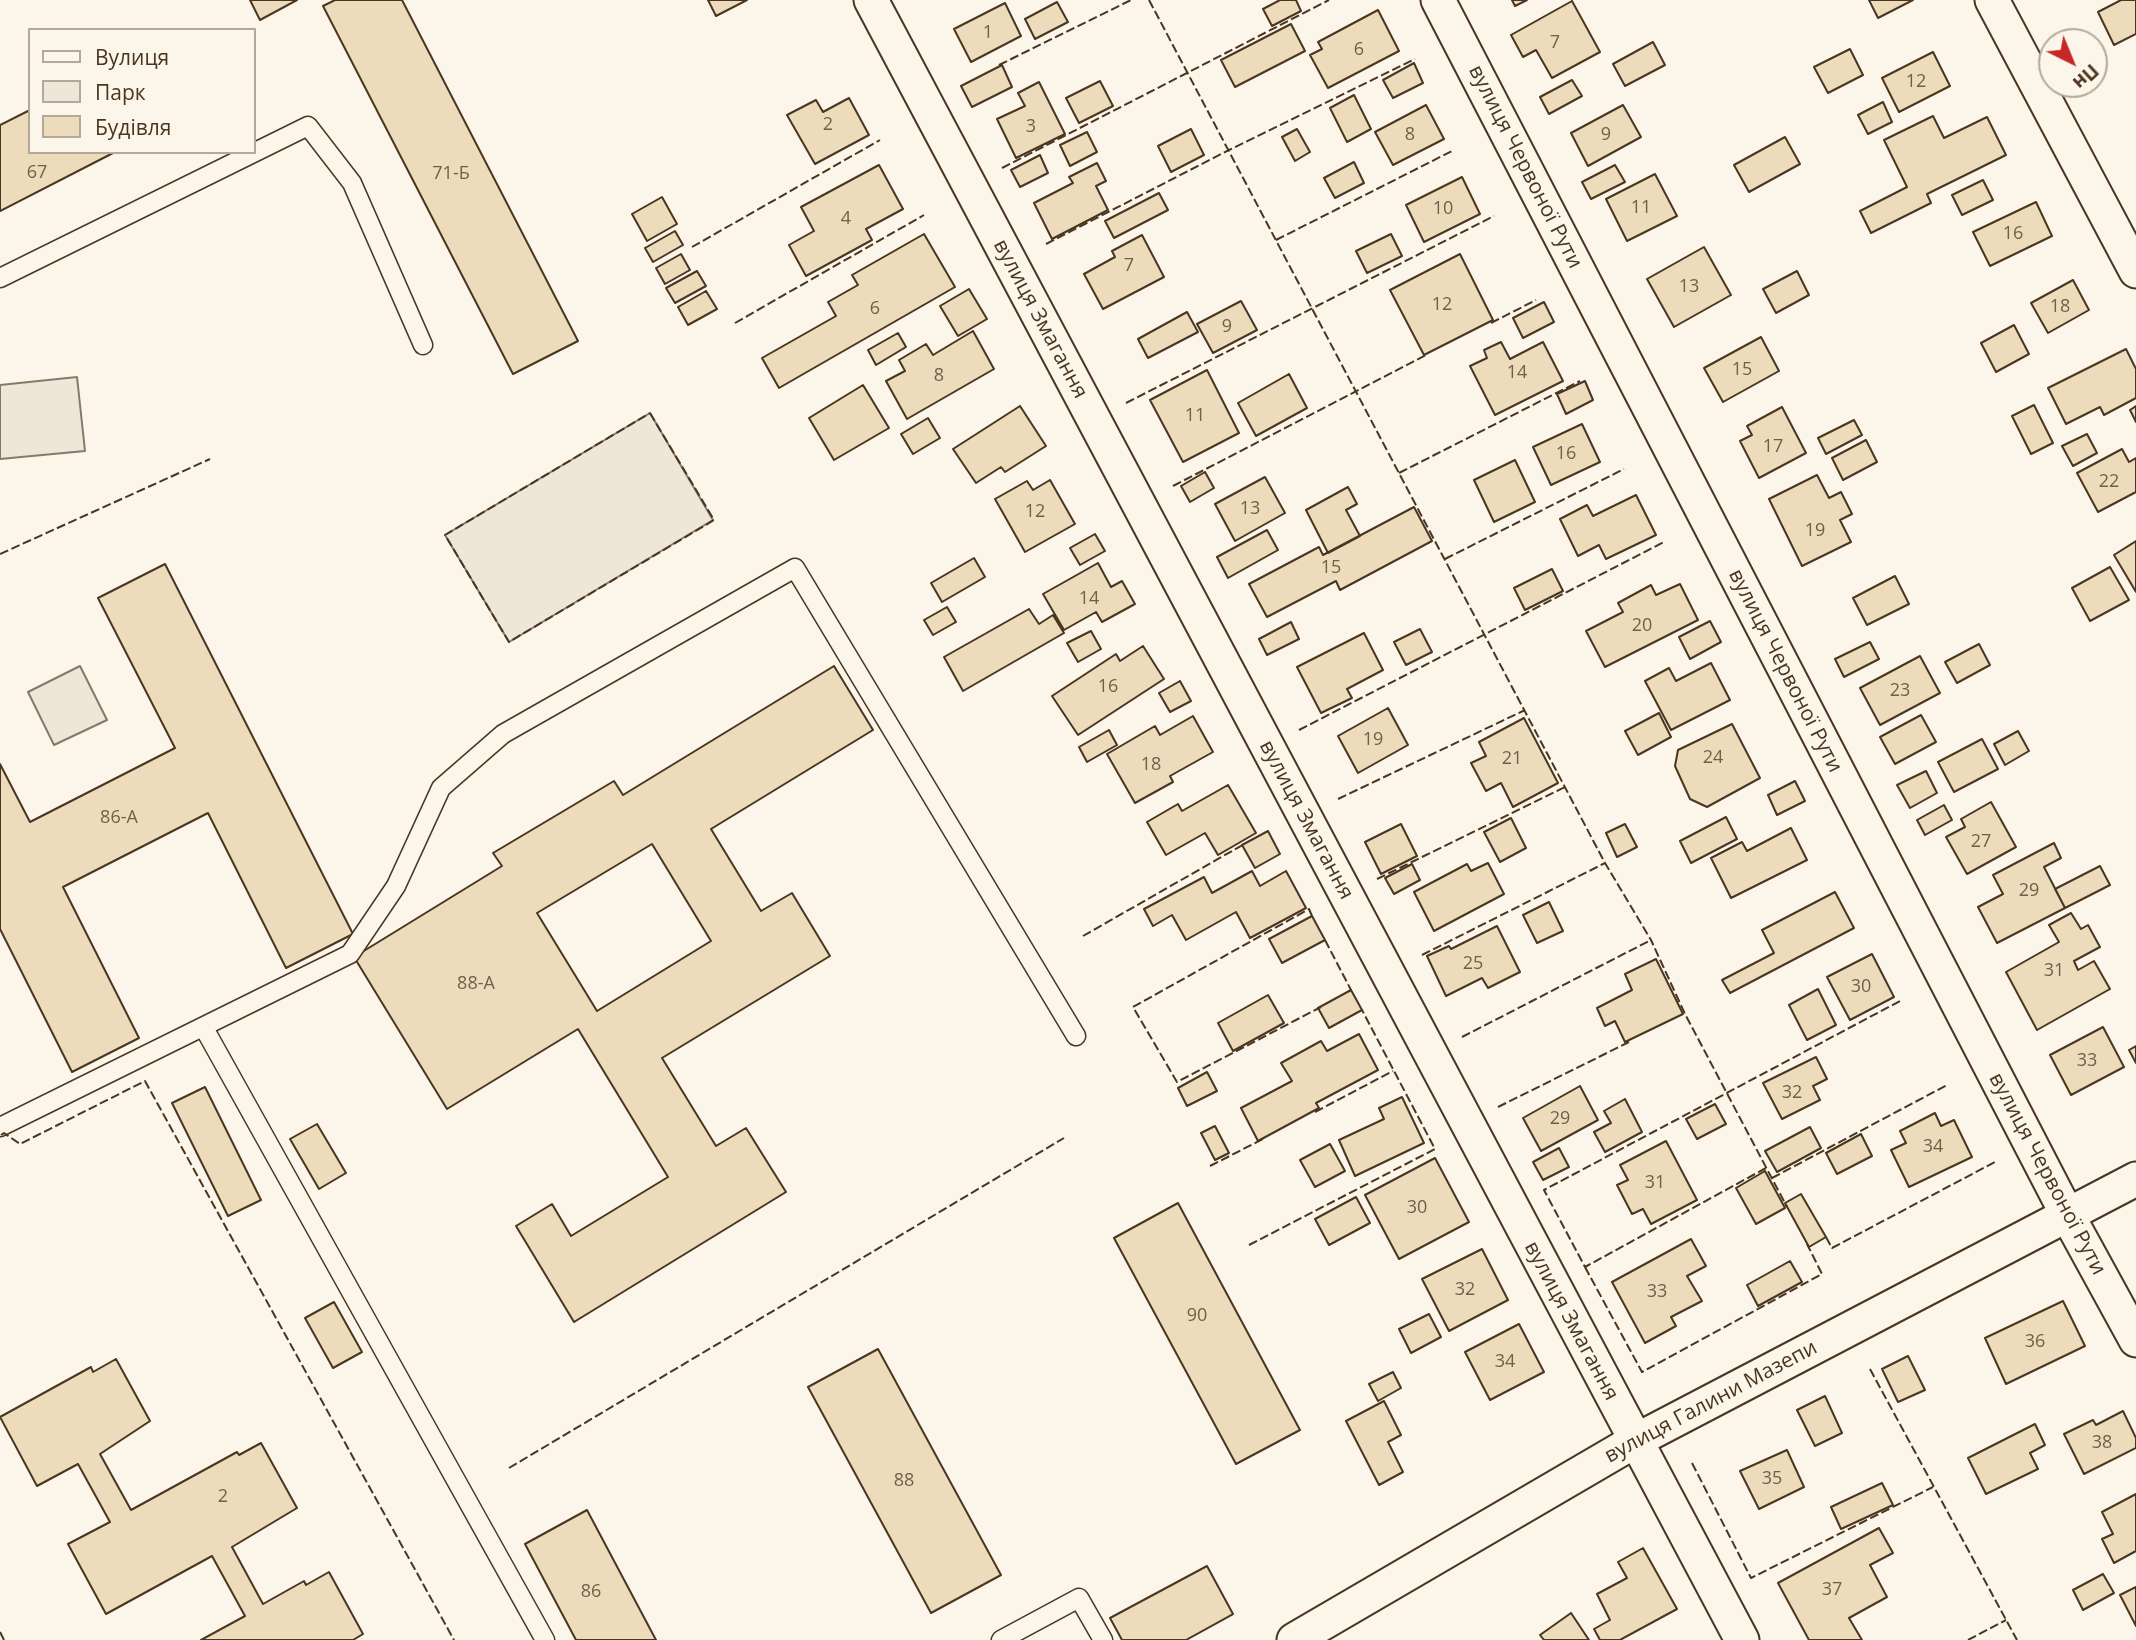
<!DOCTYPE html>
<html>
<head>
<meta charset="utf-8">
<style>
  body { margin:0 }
  #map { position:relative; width:2136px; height:1640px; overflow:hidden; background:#fbf6e9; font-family:"Open Sans",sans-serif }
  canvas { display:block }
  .legend { position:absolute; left:28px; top:28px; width:228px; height:126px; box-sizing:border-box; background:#fbf6e9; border:2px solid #b4a999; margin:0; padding:9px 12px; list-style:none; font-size:21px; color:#4a3520 }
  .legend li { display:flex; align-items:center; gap:14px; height:35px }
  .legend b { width:35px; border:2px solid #b4a999 }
  .north { position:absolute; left:2038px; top:28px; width:70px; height:70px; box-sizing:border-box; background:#fbf6e9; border:2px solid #b4a999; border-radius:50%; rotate:137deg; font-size:19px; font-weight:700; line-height:28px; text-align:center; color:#4a3520 }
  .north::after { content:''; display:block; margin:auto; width:24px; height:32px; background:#c62828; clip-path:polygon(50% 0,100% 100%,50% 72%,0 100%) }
</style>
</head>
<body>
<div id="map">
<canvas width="2136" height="1640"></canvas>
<ul class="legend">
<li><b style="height:9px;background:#fbf6e9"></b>Вулиця</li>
<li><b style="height:19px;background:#ede6d9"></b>Парк</li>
<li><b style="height:19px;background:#ecdcbc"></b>Будівля</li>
</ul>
<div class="north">Пн</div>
</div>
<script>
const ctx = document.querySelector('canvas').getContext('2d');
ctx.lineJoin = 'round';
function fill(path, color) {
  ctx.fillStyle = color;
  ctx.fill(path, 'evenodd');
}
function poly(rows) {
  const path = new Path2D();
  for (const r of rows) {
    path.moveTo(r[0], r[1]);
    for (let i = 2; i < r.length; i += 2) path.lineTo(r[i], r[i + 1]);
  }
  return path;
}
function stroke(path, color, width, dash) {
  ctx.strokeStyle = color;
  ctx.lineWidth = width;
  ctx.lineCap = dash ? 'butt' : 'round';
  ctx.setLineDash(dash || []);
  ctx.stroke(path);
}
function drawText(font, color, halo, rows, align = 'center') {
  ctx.font = font + ' "Open Sans",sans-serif';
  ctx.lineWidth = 5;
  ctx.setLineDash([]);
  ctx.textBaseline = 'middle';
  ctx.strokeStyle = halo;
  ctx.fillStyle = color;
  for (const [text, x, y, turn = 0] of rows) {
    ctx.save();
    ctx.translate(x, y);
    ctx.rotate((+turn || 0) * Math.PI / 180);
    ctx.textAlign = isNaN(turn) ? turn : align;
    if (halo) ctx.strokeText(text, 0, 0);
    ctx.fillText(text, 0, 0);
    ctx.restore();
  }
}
const green = poly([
  [77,377,85,451,0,459,0,385,77,377],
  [650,413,713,520,509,642,445,535,650,413],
  [80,666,107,720,54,745,28,692,80,666]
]);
fill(green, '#ede6d9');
stroke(green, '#887966', 2);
const building = poly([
  [250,0,297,0,260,20,250,0],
  [335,0,402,0,578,341,513,374,323,6,335,0],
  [708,0,747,0,716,16,708,0],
  [1280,0,1296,0,1301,11,1272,26,1263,9,1280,0],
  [1512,0,1527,0,1515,6,1512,0],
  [1869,0,1913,0,1878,18,1869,0],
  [2121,0,2136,0,2136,34,2114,45,2098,12,2121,0],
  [1572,1,1600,52,1552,78,1536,50,1523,57,1511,35,1572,1],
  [1057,2,1068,22,1035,39,1025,19,1057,2],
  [1005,3,1021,36,971,62,954,29,1005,3],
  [1378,10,1399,51,1328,88,1310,55,1322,49,1318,42,1378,10],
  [1291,24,1305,51,1235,87,1221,60,1291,24],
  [1653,42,1665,65,1625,86,1613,64,1653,42],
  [1850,49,1863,75,1828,93,1814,67,1850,49],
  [1933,52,1950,86,1899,112,1882,78,1933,52],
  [1414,63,1423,83,1393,98,1383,80,1414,63],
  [1002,65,1012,87,972,107,961,86,1002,65],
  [1572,80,1582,96,1549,114,1540,97,1572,80],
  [1100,81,1113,106,1079,123,1066,98,1100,81],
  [1039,82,1065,134,1016,158,997,119,1025,106,1018,93,1039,82],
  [1354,95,1371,129,1347,142,1330,108,1354,95],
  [849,98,869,135,815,164,787,115,816,100,823,112,849,98],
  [1883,102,1892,122,1868,134,1858,115,1883,102],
  [1426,105,1444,139,1393,165,1375,132,1426,105],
  [1623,105,1641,137,1588,166,1571,133,1623,105],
  [30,110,30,152,115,152,0,211,0,125,30,110],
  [1933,116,1944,138,1987,117,2006,155,1927,194,1931,203,1871,233,1860,211,1907,187,1884,140,1933,116],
  [1191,129,1204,155,1171,172,1158,146,1191,129],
  [1297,129,1310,152,1295,161,1282,137,1297,129],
  [1087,132,1097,152,1070,166,1060,145,1087,132],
  [1785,137,1800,164,1749,192,1734,165,1785,137],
  [1040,155,1048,173,1020,187,1011,170,1040,155],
  [1354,162,1364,183,1335,198,1324,178,1354,162],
  [1097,163,1106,181,1096,186,1108,210,1052,239,1034,203,1073,183,1069,177,1097,163],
  [879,165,903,209,866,229,872,240,806,276,789,245,814,231,801,207,879,165],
  [1615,165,1625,182,1591,199,1582,182,1615,165],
  [1655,174,1677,216,1627,241,1606,199,1655,174],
  [1462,177,1480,214,1424,242,1406,205,1462,177],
  [1983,180,1993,200,1962,215,1952,195,1983,180],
  [1159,193,1168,210,1114,238,1105,221,1159,193],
  [662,197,677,224,647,241,632,214,662,197],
  [2036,202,2052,236,1990,266,1973,232,2036,202],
  [675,231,683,245,653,262,645,248,675,231],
  [924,234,955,287,779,388,762,358,836,316,828,302,858,285,852,275,924,234],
  [1391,234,1402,256,1367,273,1356,251,1391,234],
  [1142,235,1164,277,1103,309,1084,274,1115,257,1112,251,1142,235],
  [1704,247,1731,295,1674,327,1647,279,1704,247],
  [681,254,690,270,665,284,656,268,681,254],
  [1460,254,1493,320,1424,355,1390,290,1460,254],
  [697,271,706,286,675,303,666,288,697,271],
  [1797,271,1809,295,1776,313,1763,289,1797,271],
  [2073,280,2089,310,2048,333,2031,303,2073,280],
  [969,289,987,319,958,336,940,306,969,289],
  [706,291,717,309,688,325,678,307,706,291],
  [1241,301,1257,330,1213,353,1197,324,1241,301],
  [1544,302,1554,322,1523,338,1513,318,1544,302],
  [1187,312,1198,332,1148,358,1138,339,1187,312],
  [2014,325,2029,354,1996,372,1981,343,2014,325],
  [973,331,994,369,907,419,886,381,905,371,899,360,926,344,933,355,973,331],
  [898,333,906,347,876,365,868,350,898,333],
  [1761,337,1779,371,1723,402,1704,368,1761,337],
  [1501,342,1510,359,1543,342,1563,381,1495,415,1470,366,1487,358,1484,350,1501,342],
  [2126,349,2136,369,2136,398,2104,415,2100,407,2066,424,2048,388,2126,349],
  [1207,370,1239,433,1183,462,1150,400,1207,370],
  [1289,374,1307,408,1256,436,1238,403,1289,374],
  [1585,381,1593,400,1566,414,1557,394,1585,381],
  [863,385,889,428,834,460,809,418,863,385],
  [2034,405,2053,443,2031,454,2012,416,2034,405],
  [1020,406,1046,446,1005,472,1001,467,976,483,953,449,1020,406],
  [2136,406,2136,422,2130,410,2136,406],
  [1782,407,1806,453,1759,478,1740,441,1752,435,1747,426,1782,407],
  [928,418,940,438,913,454,901,434,928,418],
  [1854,420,1862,435,1826,454,1818,438,1854,420],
  [1582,424,1600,462,1551,485,1533,447,1582,424],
  [2087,434,2097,453,2073,466,2062,446,2087,434],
  [1866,440,1877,462,1843,480,1832,458,1866,440],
  [2122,449,2129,462,2136,458,2136,492,2098,512,2077,473,2122,449],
  [1515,460,1535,502,1494,522,1474,480,1515,460],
  [1205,472,1214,488,1190,502,1181,486,1205,472],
  [1817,475,1829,498,1841,492,1852,514,1840,520,1851,542,1802,566,1769,499,1817,475],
  [1265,477,1285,513,1235,541,1215,504,1265,477],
  [1050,480,1075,524,1025,552,995,499,1027,481,1033,490,1050,480],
  [1348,487,1357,504,1346,510,1360,536,1328,553,1306,510,1348,487],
  [1636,495,1656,535,1606,559,1599,545,1578,556,1560,519,1587,505,1593,516,1636,495],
  [1414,507,1432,541,1340,590,1336,581,1267,617,1249,584,1319,547,1323,555,1414,507],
  [1267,530,1278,550,1228,578,1217,557,1267,530],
  [1095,534,1105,551,1080,565,1070,548,1095,534],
  [2136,541,2136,592,2114,555,2136,541],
  [974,558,985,577,942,602,931,583,974,558],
  [1098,563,1111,587,1122,581,1135,604,1102,622,1096,612,1064,630,1043,594,1098,563],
  [165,564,353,934,286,968,208,813,63,887,139,1038,72,1072,0,929,0,764,30,822,175,748,98,598,165,564],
  [2110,567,2129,600,2090,621,2072,588,2110,567],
  [1552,569,1563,591,1525,610,1514,588,1552,569],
  [1895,576,1909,604,1867,625,1853,598,1895,576],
  [1680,584,1698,620,1605,667,1586,631,1623,612,1618,603,1651,585,1656,595,1680,584],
  [947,607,956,622,933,635,924,620,947,607],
  [1029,609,1039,624,1053,615,1064,633,963,691,944,657,1029,609],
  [1710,621,1721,642,1690,659,1679,637,1710,621],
  [1291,622,1299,639,1267,655,1259,639,1291,622],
  [1420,629,1432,652,1406,665,1394,642,1420,629],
  [1091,631,1101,649,1078,662,1067,643,1091,631],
  [1364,633,1383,670,1347,689,1352,698,1321,713,1297,667,1364,633],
  [1870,642,1879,659,1844,677,1835,659,1870,642],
  [1979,644,1990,665,1957,683,1945,662,1979,644],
  [1143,646,1164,679,1078,735,1052,696,1116,654,1120,661,1143,646],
  [1920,656,1940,693,1880,725,1860,688,1920,656],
  [1711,663,1730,700,1671,730,1645,681,1669,668,1676,681,1711,663],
  [834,666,873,730,711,829,761,911,792,893,830,956,662,1058,716,1146,746,1128,786,1192,574,1322,516,1226,552,1204,571,1236,668,1177,578,1029,447,1109,354,957,502,866,493,853,614,781,623,795,834,666],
  [652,844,711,941,597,1011,537,913,652,844],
  [1180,681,1191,701,1170,712,1159,693,1180,681],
  [1388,708,1408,745,1358,773,1338,736,1388,708],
  [1659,713,1671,737,1638,755,1625,731,1659,713],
  [1921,715,1936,742,1895,764,1880,737,1921,715],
  [1193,716,1213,752,1170,776,1173,782,1135,803,1107,754,1155,726,1160,735,1193,716],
  [1524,718,1558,783,1513,807,1501,783,1486,791,1471,763,1486,756,1479,742,1524,718],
  [1732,724,1760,778,1707,807,1690,799,1675,766,1678,750,1732,724],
  [1109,730,1117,745,1087,762,1079,747,1109,730],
  [2018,731,2029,751,2005,765,1994,744,2018,731],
  [1982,739,1998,769,1954,792,1938,762,1982,739],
  [1926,771,1937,793,1910,808,1897,785,1926,771],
  [1795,781,1805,801,1777,815,1768,795,1795,781],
  [1228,785,1256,833,1218,855,1205,833,1166,855,1147,822,1178,804,1182,811,1228,785],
  [1991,802,2016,847,1967,874,1946,837,1965,827,1961,819,1991,802],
  [1944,805,1952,820,1925,835,1917,820,1944,805],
  [1726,817,1737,839,1691,863,1680,841,1726,817],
  [1511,818,1526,848,1500,862,1484,832,1511,818],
  [1401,824,1417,856,1381,874,1365,842,1401,824],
  [1625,824,1637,847,1617,857,1606,833,1625,824],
  [1791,828,1807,860,1731,898,1711,858,1742,842,1747,851,1791,828],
  [1268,831,1280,854,1255,868,1242,845,1268,831],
  [2054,843,2061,858,2044,867,2065,908,1997,943,1978,907,2003,894,1993,875,2054,843],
  [1488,863,1504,894,1434,931,1414,892,1467,864,1471,871,1488,863],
  [1412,864,1420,880,1394,894,1385,878,1412,864],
  [2100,866,2110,885,2065,908,2055,889,2100,866],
  [1252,871,1260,886,1286,871,1306,908,1250,938,1236,912,1186,940,1172,915,1153,926,1144,909,1204,877,1212,893,1252,871],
  [1835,892,1854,928,1730,993,1722,980,1774,953,1762,930,1835,892],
  [1549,902,1563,931,1537,943,1523,915,1549,902],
  [2071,913,2081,929,2088,925,2100,947,2074,961,2078,970,2094,961,2110,989,2037,1030,2006,972,2059,942,2049,925,2071,913],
  [1312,916,1325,940,1282,963,1269,939,1312,916],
  [1497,926,1520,972,1488,988,1482,978,1446,996,1427,956,1449,946,1451,949,1497,926],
  [1872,954,1894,997,1850,1020,1827,977,1872,954],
  [1656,959,1683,1014,1625,1042,1615,1021,1605,1026,1597,1008,1632,990,1625,974,1656,959],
  [1818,989,1836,1025,1807,1040,1789,1005,1818,989],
  [1351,990,1362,1010,1329,1028,1318,1008,1351,990],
  [1268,995,1284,1023,1233,1051,1218,1023,1268,995],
  [2103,1027,2124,1067,2071,1095,2050,1055,2103,1027],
  [1359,1034,1378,1070,1316,1103,1319,1108,1258,1141,1241,1108,1292,1081,1281,1063,1321,1041,1327,1051,1359,1034],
  [2136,1046,2136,1063,2129,1050,2136,1046],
  [1816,1057,1827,1079,1813,1086,1820,1100,1782,1119,1763,1083,1816,1057],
  [1207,1072,1217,1091,1187,1106,1178,1088,1207,1072],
  [1580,1086,1598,1120,1541,1151,1523,1118,1580,1086],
  [205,1087,261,1200,228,1216,172,1103,205,1087],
  [1402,1097,1424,1143,1355,1176,1339,1140,1384,1119,1379,1108,1402,1097],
  [1625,1099,1642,1132,1605,1152,1594,1132,1611,1123,1604,1111,1625,1099],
  [1715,1104,1726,1124,1697,1139,1686,1119,1715,1104],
  [1935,1113,1941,1126,1954,1120,1972,1157,1909,1187,1891,1150,1906,1143,1900,1131,1935,1113],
  [317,1124,346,1173,319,1189,290,1139,317,1124],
  [1215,1126,1229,1153,1215,1160,1201,1133,1215,1126],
  [1810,1127,1821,1148,1777,1172,1765,1151,1810,1127],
  [1861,1134,1872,1156,1837,1174,1826,1153,1861,1134],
  [1666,1141,1697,1200,1651,1224,1643,1209,1632,1214,1617,1185,1628,1180,1620,1165,1666,1141],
  [1330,1144,1345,1171,1315,1187,1300,1160,1330,1144],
  [1559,1148,1569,1167,1543,1180,1533,1162,1559,1148],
  [1435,1158,1469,1222,1399,1259,1365,1195,1435,1158],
  [1765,1171,1785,1208,1756,1224,1736,1188,1765,1171],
  [1801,1194,1826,1237,1809,1247,1785,1203,1801,1194],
  [1356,1197,1370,1223,1329,1245,1315,1219,1356,1197],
  [1178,1203,1300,1430,1236,1464,1114,1238,1178,1203],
  [1691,1239,1706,1266,1687,1276,1702,1301,1671,1317,1676,1326,1645,1343,1612,1282,1691,1239],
  [1482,1249,1508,1300,1449,1331,1422,1279,1482,1249],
  [1790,1261,1802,1282,1758,1306,1747,1285,1790,1261],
  [2063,1301,2085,1346,2006,1384,1985,1338,2063,1301],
  [334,1302,362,1352,333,1368,305,1318,334,1302],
  [1429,1314,1441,1337,1411,1353,1399,1329,1429,1314],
  [1519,1324,1544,1372,1490,1400,1465,1352,1519,1324],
  [878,1349,1001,1575,931,1613,808,1387,878,1349],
  [1908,1356,1925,1390,1898,1402,1882,1369,1908,1356],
  [116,1359,150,1421,100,1454,131,1510,237,1452,239,1455,261,1443,297,1508,232,1547,263,1604,304,1581,306,1585,329,1572,363,1634,353,1640,201,1640,245,1616,212,1556,106,1614,68,1544,110,1522,78,1464,37,1486,0,1417,91,1367,93,1372,116,1359],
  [1393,1372,1401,1388,1378,1401,1369,1384,1393,1372],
  [1825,1396,1842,1433,1815,1446,1797,1410,1825,1396],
  [1384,1401,1401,1435,1388,1442,1403,1472,1379,1485,1346,1421,1384,1401],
  [2123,1411,2136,1438,2136,1448,2084,1474,2064,1434,2093,1420,2096,1425,2123,1411],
  [2035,1424,2045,1445,2030,1453,2038,1469,1986,1494,1968,1458,2035,1424],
  [1787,1450,1804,1487,1759,1509,1740,1471,1787,1450],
  [1882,1483,1893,1505,1841,1529,1831,1507,1882,1483],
  [2136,1494,2136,1551,2114,1563,2102,1539,2113,1534,2102,1512,2136,1494],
  [587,1510,656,1640,576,1640,525,1544,587,1510],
  [1879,1528,1893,1553,1870,1565,1887,1597,1849,1618,1862,1640,1809,1640,1778,1583,1879,1528],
  [1643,1548,1677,1609,1620,1640,1600,1640,1594,1629,1610,1620,1597,1594,1627,1578,1618,1562,1643,1548],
  [1207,1566,1233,1614,1186,1640,1122,1640,1110,1618,1207,1566],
  [2103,1574,2114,1593,2083,1610,2073,1590,2103,1574],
  [2136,1587,2136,1626,2120,1595,2136,1587],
  [1571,1613,1589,1640,1544,1640,1540,1635,1571,1613]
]);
fill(building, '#ecdcbc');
stroke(building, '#4a3520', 2);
const lane = poly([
  [0,278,308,126,352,183,423,345],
  [204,1028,545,1640],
  [0,1127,350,954,396,886,441,788,503,734,795,568,1076,1036],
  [1001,1640,1079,1598,1103,1640]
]);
const street = poly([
  [871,0,1742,1640],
  [1438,0,2068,1216,2136,1340],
  [1992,0,2136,271],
  [1294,1640,1635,1441,2136,1179]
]);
stroke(lane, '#4a3520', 21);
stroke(street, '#4a3520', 37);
stroke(lane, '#fbf6e9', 18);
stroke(street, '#fbf6e9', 33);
stroke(poly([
  [1149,0,1605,863,1651,940,1685,1014,1787,1207],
  [999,65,1131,0],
  [1002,168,1329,0],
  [1276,240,1454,150],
  [1046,244,1229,150,1415,59],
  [692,247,880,140],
  [735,323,924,215],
  [1491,323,1536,300],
  [1126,403,1494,216],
  [650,413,714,520,509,642,445,535,650,413],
  [1399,473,1580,381],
  [1173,486,1428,354],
  [0,554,210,459],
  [1445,559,1624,469],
  [1299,730,1664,542],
  [1338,799,1525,710],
  [1377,879,1565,787],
  [1312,916,1309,909,1133,1007,1177,1082,1321,1007],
  [1083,936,1246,843],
  [1325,940,1351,990,1348,992],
  [1422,955,1605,863],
  [1462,1037,1651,940],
  [1498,1107,1629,1042],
  [1315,1112,1393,1071],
  [1,1135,4,1133,20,1144,145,1081,454,1640],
  [1210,1166,1263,1139],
  [1766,1168,1585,1267,1544,1190,1900,1001],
  [1772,1178,1947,1085],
  [1826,1237,1832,1248,1995,1162],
  [1249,1245,1435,1149,1362,1010],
  [1585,1267,1642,1372,1822,1274,1807,1244],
  [1870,1369,2017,1640],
  [1692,1463,1751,1578,1933,1487],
  [509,1468,1064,1138],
  [0,1632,4,1640],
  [1968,1640,2006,1620]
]), '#4a3520', 2, [9, 3.5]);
drawText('18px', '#725f47', null, [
  ["1",988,33],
  ["7",1555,43],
  ["6",1359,50],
  ["12",1916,82],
  ["2",828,125],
  ["3",1031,127],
  ["8",1410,135],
  ["9",1606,135],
  ["67",37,173],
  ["71-Б",451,174],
  ["11",1641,208],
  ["10",1443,209],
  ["4",846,219],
  ["16",2013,234],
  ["7",1129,266],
  ["13",1689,287],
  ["12",1442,305],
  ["18",2060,307],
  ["6",875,309],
  ["9",1227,327],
  ["15",1742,370],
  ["14",1517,373],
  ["8",939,376],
  ["11",1195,416],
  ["17",1773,447],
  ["16",1566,454],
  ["22",2109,482],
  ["13",1250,509],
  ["12",1035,512],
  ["19",1815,531],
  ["15",1331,568],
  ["14",1089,599],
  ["20",1642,626],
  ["16",1108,687],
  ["23",1900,691],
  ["19",1373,740],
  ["24",1713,758],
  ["21",1512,759],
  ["18",1151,765],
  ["86-А",119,818],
  ["27",1981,842],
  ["29",2029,891],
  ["25",1473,964],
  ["31",2054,971],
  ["88-А",476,984],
  ["30",1861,987],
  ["33",2087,1061],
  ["32",1792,1093],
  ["29",1560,1119],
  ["34",1933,1147],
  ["31",1655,1183],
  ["30",1417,1208],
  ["32",1465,1290],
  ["33",1657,1292],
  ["90",1197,1316],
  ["36",2035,1342],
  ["34",1505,1362],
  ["38",2102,1443],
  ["35",1772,1479],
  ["88",904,1481],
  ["2",223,1497],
  ["37",1832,1590],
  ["86",591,1592]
]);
drawText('21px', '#4a3520', '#fbf6e9', [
  ["вулиця Червоної Рути",1525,167,63],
  ["вулиця Змагання",1040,319,62],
  ["вулиця Червоної Рути",1785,671,63],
  ["вулиця Змагання",1306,820,62],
  ["вулиця Червоної Рути",2047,1174,62],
  ["вулиця Змагання",1571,1321,62],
  ["вулиця Галини Мазепи",1711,1402,-28]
]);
</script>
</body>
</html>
